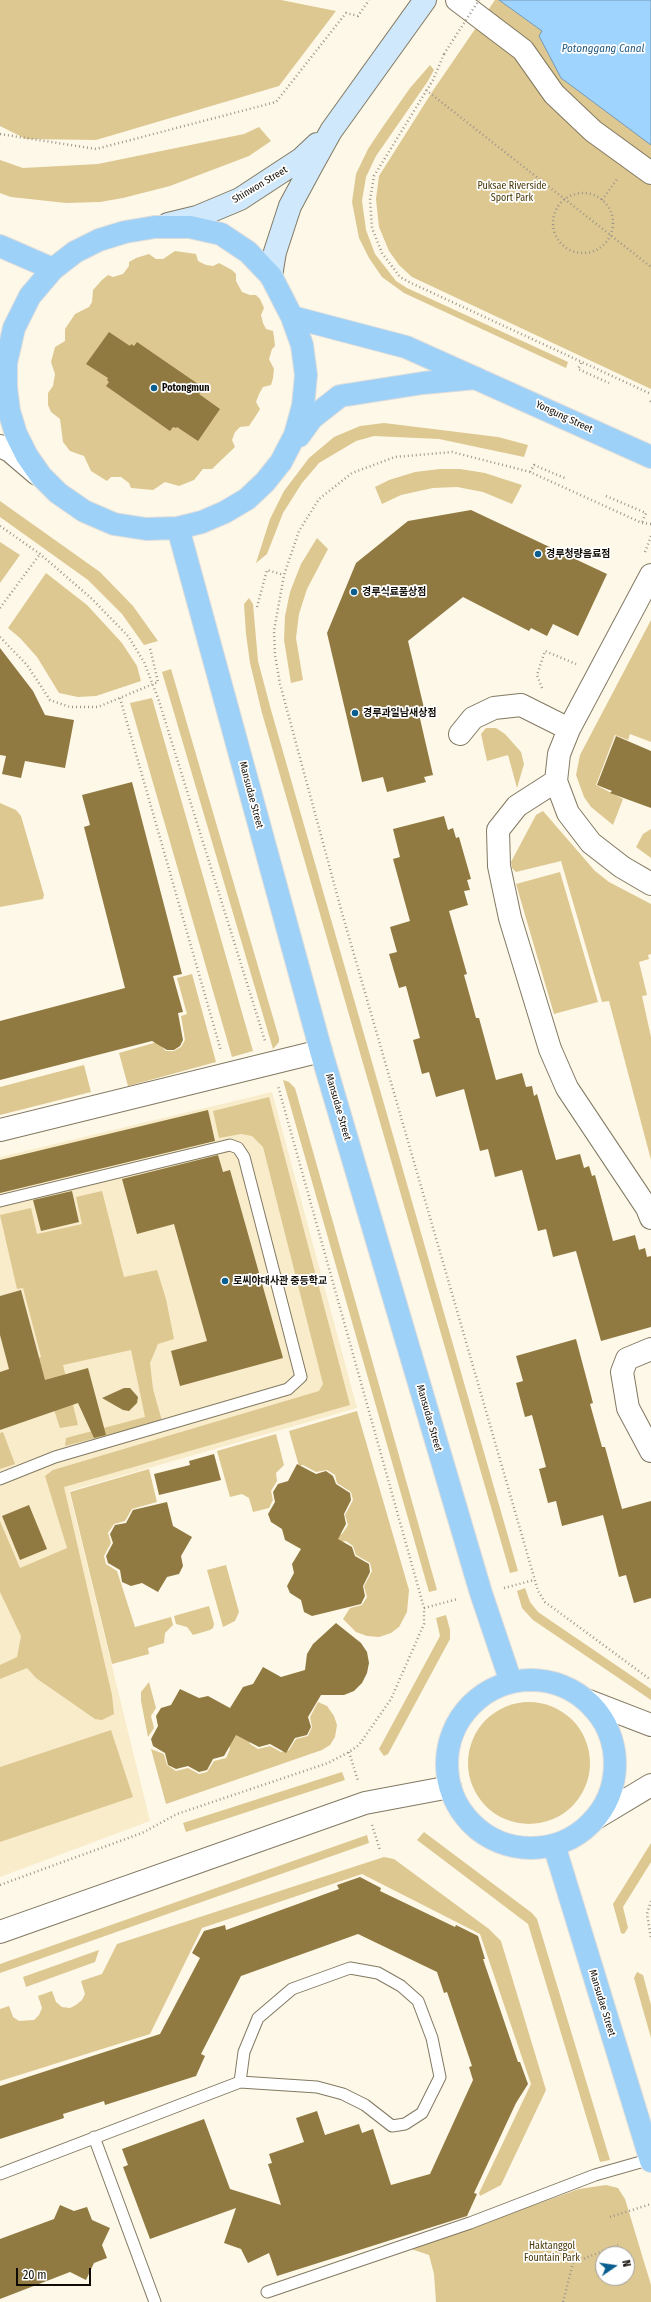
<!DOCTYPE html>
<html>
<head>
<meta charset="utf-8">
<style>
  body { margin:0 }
  #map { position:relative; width:651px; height:2302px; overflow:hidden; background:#fef8e8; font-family:"Fira Sans Condensed",sans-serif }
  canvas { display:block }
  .north { position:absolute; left:595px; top:2246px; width:40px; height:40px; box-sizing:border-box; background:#fff; border:1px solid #9f9e9b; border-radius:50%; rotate:77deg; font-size:11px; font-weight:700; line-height:16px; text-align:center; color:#100c05 }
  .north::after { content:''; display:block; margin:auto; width:14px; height:18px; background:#095d8f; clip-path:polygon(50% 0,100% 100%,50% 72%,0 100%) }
  .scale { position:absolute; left:16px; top:2268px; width:75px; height:18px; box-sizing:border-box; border:2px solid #100c05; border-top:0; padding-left:5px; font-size:12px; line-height:14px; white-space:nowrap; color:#100c05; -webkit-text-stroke:3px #fff; paint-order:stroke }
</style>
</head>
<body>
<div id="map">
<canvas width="651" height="2302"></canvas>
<div class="north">N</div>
<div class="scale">20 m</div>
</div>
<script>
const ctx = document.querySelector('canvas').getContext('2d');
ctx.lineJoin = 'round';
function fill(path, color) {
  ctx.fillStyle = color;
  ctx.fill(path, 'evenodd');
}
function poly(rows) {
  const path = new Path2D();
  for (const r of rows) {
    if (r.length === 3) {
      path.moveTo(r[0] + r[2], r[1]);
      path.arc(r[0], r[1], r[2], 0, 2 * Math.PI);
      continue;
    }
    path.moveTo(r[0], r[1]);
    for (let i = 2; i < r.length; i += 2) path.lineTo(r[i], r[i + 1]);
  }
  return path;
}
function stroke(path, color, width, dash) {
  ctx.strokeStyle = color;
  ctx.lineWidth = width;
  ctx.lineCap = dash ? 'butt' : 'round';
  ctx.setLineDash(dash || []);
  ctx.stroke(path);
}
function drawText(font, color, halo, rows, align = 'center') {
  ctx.font = font + ' "Fira Sans Condensed","Noto Sans KR",sans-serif';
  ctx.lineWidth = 3.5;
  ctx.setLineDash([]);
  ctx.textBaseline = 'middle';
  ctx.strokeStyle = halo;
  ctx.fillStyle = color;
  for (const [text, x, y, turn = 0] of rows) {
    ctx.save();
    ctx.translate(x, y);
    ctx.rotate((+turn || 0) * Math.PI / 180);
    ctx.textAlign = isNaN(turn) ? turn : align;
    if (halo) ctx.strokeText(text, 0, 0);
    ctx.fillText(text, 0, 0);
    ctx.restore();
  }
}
fill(poly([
  [272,1092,357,1408,69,1491,150,1821,0,1877,0,1157]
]), '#f9eccb');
fill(poly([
  [0,0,281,0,336,11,279,86,96,140,26,139,0,126],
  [495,0,499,0,542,31,561,78,651,145,651,389,412,277,399,265,389,251,379,227,376,199,379,176,434,89],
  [430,65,434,70,428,81,376,156,366,177,362,201,366,230,375,254,396,281,407,288,568,362,566,368,404,293,382,277,369,258,359,238,352,202,356,174,368,149,382,128,410,88],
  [259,127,271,141,249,156,170,186,123,198,100,202,66,203,11,197,0,193,0,160,23,168,98,164,244,134],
  [175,251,196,254,198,261,206,265,213,266,219,263,232,270,236,274,236,281,242,292,250,295,256,295,260,299,264,308,261,315,263,323,266,329,273,331,274,337,275,346,272,349,269,359,274,369,273,378,271,385,263,387,259,394,256,402,260,409,257,414,249,426,240,427,235,432,232,440,235,447,212,469,203,469,194,480,179,486,165,482,153,490,131,488,129,483,121,477,111,477,107,481,91,471,84,456,70,451,63,442,60,419,51,412,48,405,48,393,53,386,55,374,51,362,55,347,65,341,65,329,75,314,89,307,92,302,93,290,102,280,108,275,113,277,123,274,129,266,129,262,136,258,149,254,156,259,163,259],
  [384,423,498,437,528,445,524,457,439,439,374,436,356,441,319,463,302,483,283,513,267,554,256,563,270,519,284,491,309,458,334,437,360,426],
  [440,469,460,469,485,473,522,485,512,504,483,492,457,487,433,488,401,495,382,504,375,487,389,480,415,472],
  [0,501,100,572,133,606,158,641,144,645,122,614,88,580,0,517],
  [317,538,328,549,307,589,299,614,296,638,303,680,291,683,284,640,285,616,290,592,301,564],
  [0,542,20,555,0,583],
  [46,573,87,605,122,643,137,666,141,681,96,696,78,697,59,693,37,657,20,638,8,628],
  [249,598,253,604,258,661,271,710,518,1571,510,1573,262,713,250,663,246,634,244,604],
  [651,620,651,742,630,734,628,740,615,735,596,785,623,799,613,825,591,807,584,797,576,775,580,755],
  [171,669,279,1038,279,1042,273,1049,162,672],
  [152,698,253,1051,232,1057,130,703],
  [486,728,496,728,505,734,521,752,524,764,517,788,508,755,487,761,481,734],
  [0,803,16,810,21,816,44,895,43,899,0,907],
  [543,811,595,871,609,882,651,904,651,954,648,955,649,959,639,962,647,995,642,996,651,1037,651,1160,609,1001,602,1002,561,861,516,872,512,868,511,862,536,815],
  [651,829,651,858,636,847,643,834],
  [560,872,598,1002,554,1014,516,884],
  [192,974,216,1062,128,1086,119,1053,157,1042,166,1051,174,1051,181,1047,185,1040,181,1016,187,1014,177,978],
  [84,1065,91,1092,0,1115,0,1087],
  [283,1080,289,1082,295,1088,437,1590,429,1592],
  [269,1097,350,1405,64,1487,112,1695,114,1714,102,1720,95,1719,36,1678,27,1668,0,1679,0,1665,17,1657,21,1636,0,1592,0,1521,20,1568,67,1548,45,1476,53,1470,319,1391,323,1384,263,1147,252,1136,241,1134,219,1138,213,1111],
  [102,1191,124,1277,157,1270,166,1299,174,1339,158,1344,150,1363,153,1389,162,1421,65,1446,66,1438,145,1417,131,1350,63,1365,78,1425,60,1428,37,1358,41,1357,23,1288,17,1289,0,1215,31,1208,37,1234,82,1224,76,1197],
  [357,1411,409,1590,407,1612,399,1627,391,1633,379,1637,367,1636,356,1632,343,1619,350,1608,362,1605,367,1597,364,1586,372,1571,370,1563,356,1555,353,1546,346,1541,335,1543,331,1537,342,1534,348,1525,345,1515,353,1500,351,1492,337,1483,335,1475,327,1470,316,1472,303,1465,299,1466,289,1431],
  [3,1432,15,1464,0,1469,0,1433],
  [276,1434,284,1465,276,1473,277,1481,271,1491,273,1500,269,1508,253,1512,249,1498,242,1494,230,1497,217,1451],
  [149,1469,157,1502,132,1509,125,1521,114,1524,108,1533,111,1543,104,1556,106,1564,117,1571,135,1627,171,1617,173,1625,165,1633,164,1643,148,1648,149,1654,112,1664,70,1492],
  [226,1565,239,1612,235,1621,223,1627,207,1570],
  [525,1588,530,1602,538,1612,651,1689,651,1700,533,1620,522,1608,517,1591],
  [209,1606,214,1624,213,1628,210,1630,193,1635,187,1627,176,1624,174,1616],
  [446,1615,450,1630,450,1639,388,1754,384,1756,379,1749,440,1636,436,1618],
  [149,1682,156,1708,151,1716,154,1728,148,1737,141,1701,141,1692],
  [318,1702,327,1706,334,1716,337,1725,335,1737,330,1745,322,1750,166,1804,151,1749,164,1754,167,1765,176,1771,188,1768,199,1774,207,1772,214,1761,226,1758,230,1749,227,1738,235,1726,246,1732,250,1744,258,1749,270,1746,281,1752,289,1750,296,1739,308,1736,312,1727,310,1717],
  [529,1763,61],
  [111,1730,133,1797,0,1842,0,1767],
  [342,1772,345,1780,186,1832,183,1823],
  [424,1832,532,1913,537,1919,610,2160,600,2162,528,1924,417,1840],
  [367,1835,369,1843,0,1973,0,1964],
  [651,1843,651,1862,623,1907,628,1928,624,1934,621,1933,613,1904],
  [384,1857,394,1859,489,1929,501,1941,546,2090,501,2185,480,2196,479,2193,531,2084,480,1934,362,1874,202,1928,150,2034,0,2081,0,2009,9,2006,13,2017,19,2021,34,2020,39,2015,42,2008,38,1996,52,1991,56,2002,62,2007,70,2008,76,2005,82,2000,85,1994,81,1981,102,1974,117,1944],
  [99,1950,95,1962,26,1987,23,1977],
  [637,1972,643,1975,651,2005,651,2038,634,1978],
  [606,2185,618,2188,625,2199,651,2285,651,2302,436,2302,434,2274,429,2255,411,2249,579,2189],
  [603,2254,627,2254,627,2278,603,2278]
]), '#dec891');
const water = poly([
  [499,0,651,0,651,145,561,78,539,36,542,31,499,0]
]);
fill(water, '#9fd4fe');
stroke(water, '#7498b3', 1);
fill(poly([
  [109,332,130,346,131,344,134,346,137,342,201,386,198,391,201,392,199,394,220,409,198,441,177,427,176,428,173,427,170,431,106,386,109,382,107,380,108,378,86,364],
  [471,510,607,574,578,636,553,624,547,636,531,628,529,631,463,597,408,641,424,708,418,710,433,775,424,777,426,782,387,792,383,777,362,782,327,633,356,563,408,521],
  [0,648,33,691,45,715,74,720,65,768,25,761,21,778,2,774,6,756,0,755],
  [616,736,651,751,651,808,610,793,612,791,597,785],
  [132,782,182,974,173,976,183,1012,178,1013,183,1040,180,1046,174,1050,167,1050,152,1041,0,1080,0,1021,125,988,84,827,90,825,82,795],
  [444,816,448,830,453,828,456,838,459,837,471,879,467,880,470,890,464,891,468,905,449,911,467,974,464,975,476,1018,479,1018,496,1080,522,1073,526,1087,532,1086,534,1096,537,1094,556,1160,580,1154,584,1168,589,1166,592,1176,595,1175,613,1241,635,1235,639,1250,645,1248,647,1257,651,1256,651,1327,601,1341,576,1251,553,1257,546,1229,538,1231,522,1170,495,1177,488,1149,480,1151,464,1089,436,1097,429,1072,422,1074,413,1040,420,1038,406,986,399,988,389,954,397,952,390,927,410,921,393,859,400,857,393,829],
  [208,1110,215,1141,0,1193,0,1160],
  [218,1155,223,1172,230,1170,283,1358,180,1386,171,1351,207,1341,174,1224,137,1234,122,1179],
  [72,1191,79,1222,41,1231,33,1200],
  [21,1290,45,1380,88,1368,106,1435,94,1438,78,1403,0,1430,0,1372,9,1369,0,1335,0,1296],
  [576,1339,593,1403,590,1404,602,1447,605,1447,622,1509,651,1501,651,1598,634,1603,626,1575,619,1577,603,1515,562,1526,556,1501,548,1503,539,1469,546,1467,532,1415,525,1417,516,1383,523,1381,516,1356],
  [124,1388,130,1388,138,1397,137,1403,129,1411,123,1410,102,1398],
  [214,1454,221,1480,159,1495,154,1474,190,1465,189,1461],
  [297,1464,316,1474,326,1471,333,1476,336,1484,350,1493,351,1500,344,1514,346,1524,338,1539,352,1547,355,1556,369,1564,370,1572,363,1586,365,1596,361,1604,312,1616,304,1612,301,1600,290,1593,287,1586,294,1573,292,1564,301,1549,285,1540,282,1529,271,1522,268,1514,275,1502,273,1492,278,1484,288,1481],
  [167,1502,173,1526,192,1537,181,1556,183,1566,179,1574,167,1577,158,1592,142,1583,131,1586,122,1582,120,1570,108,1563,106,1556,113,1543,110,1534,115,1525,126,1523,133,1510],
  [29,1505,47,1549,20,1560,2,1516],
  [336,1623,361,1643,367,1652,369,1663,367,1673,362,1683,354,1691,344,1695,321,1695,308,1717,311,1727,307,1735,295,1738,286,1753,270,1744,259,1747,236,1735,224,1756,213,1759,207,1770,199,1772,188,1766,176,1769,168,1765,165,1753,153,1746,151,1739,158,1726,156,1716,161,1708,171,1705,180,1689,199,1698,208,1696,230,1708,243,1687,253,1684,263,1667,281,1677,305,1670,307,1654,313,1644],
  [360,1877,381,1888,380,1891,455,1927,456,1925,478,1936,485,1959,483,1959,518,2062,520,2062,528,2084,516,2103,474,2193,477,2194,467,2216,277,2276,269,2253,248,2263,241,2249,224,2243,236,2208,150,2239,123,2167,128,2165,122,2149,204,2119,230,2189,281,2205,268,2164,272,2163,269,2154,304,2142,296,2118,317,2111,325,2135,359,2124,362,2133,373,2129,391,2185,430,2174,473,2080,469,2067,472,2066,447,1992,444,1993,437,1972,358,1934,241,1976,201,2054,205,2056,196,2076,105,2105,104,2101,63,2114,64,2118,0,2139,0,2086,160,2034,200,1958,192,1953,204,1931,225,1925,226,1930,339,1889,337,1885],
  [60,2205,74,2211,87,2207,92,2220,110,2228,102,2245,107,2258,94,2263,86,2280,70,2272,0,2299,0,2239,54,2219]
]), '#907a41');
const lane = poly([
  [0,1201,230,1145,238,1148,244,1157,301,1377,288,1389,55,1457,0,1479],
  [94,2137,155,2302],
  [0,2174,240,2082,317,2087,343,2094,365,2105,392,2126,405,2124,422,2113,440,2077,432,2038,418,2001,401,1986,378,1973,350,1968,292,1989,258,2018,244,2052,240,2082],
  [267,2292,470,2223,595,2175,651,2159]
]);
const street = poly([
  [457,0,523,50,554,94,593,131,651,173],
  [0,446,10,451,37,474],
  [651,575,569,729,559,754,556,781,568,813,591,843,622,867,651,884],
  [460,734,473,718,494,708,521,705,569,729],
  [556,781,517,806,498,830,499,866,510,918,550,1049,567,1088,647,1208,651,1218],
  [0,1130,321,1051],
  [651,1349,627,1359,622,1372,628,1408,651,1451],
  [586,1700,651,1725],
  [596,1818,651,1785],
  [0,1932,365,1803,450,1787]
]);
const secondary = poly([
  [168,224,197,217,240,199,301,159,317,144],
  [271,276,275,252,290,206,311,167,331,131,425,0]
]);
const primary = poly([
  [155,227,190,227,221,234,248,252,271,276,292,317,302,345,306,375,303,406,295,435,281,462,265,482,247,499,225,512,202,522,178,528,146,529,114,524,84,511,58,493,41,476,27,456,16,434,9,411,6,387,6,363,14,328,30,296,53,269,75,252,99,240,125,232,155,227],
  [0,246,53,269],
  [292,317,406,347,651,457],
  [299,436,312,418,340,396,423,383,476,378],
  [178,528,321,1051,481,1593,511,1682],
  [531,1764,84],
  [554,1845,651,2161]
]);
stroke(lane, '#827962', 13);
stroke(street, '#827962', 24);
stroke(secondary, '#827962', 24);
stroke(primary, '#dedddc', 24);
stroke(poly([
  [444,54,433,80,374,176,370,200,372,228,382,253,400,277,411,283,651,394],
  [426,90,651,267],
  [0,134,96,149,276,102,346,13,358,16,369,0],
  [583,223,30],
  [602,200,618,178],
  [581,363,578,369,609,383],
  [650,401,651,402],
  [530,472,534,465,567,479],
  [606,496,646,513,642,523],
  [651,524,642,523,530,472,452,452,395,457,352,473,319,499,299,531,284,575,274,631,275,655,280,684,342,913,538,1591,545,1602,651,1680],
  [0,526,40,554,91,598,128,636,144,662,158,698,265,1041],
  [645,552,651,536],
  [257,607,267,570,284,575],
  [0,608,40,554],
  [0,637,27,665,50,700,70,707,98,707,158,682,150,648],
  [542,688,537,675,545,651,576,664],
  [120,698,221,1051],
  [504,1588,534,1580],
  [424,1608,458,1599],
  [349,1752,358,1781],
  [372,1825,380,1850],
  [0,1885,142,1833,177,1814,328,1763,349,1752,359,1745,391,1699,424,1624,424,1608,278,1086],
  [651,1901,647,1914,651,1938],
  [610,2217,651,2204],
  [563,2302,573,2263,618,2245]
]), '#9d978b', 2.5, [1, 3]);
stroke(lane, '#fff', 11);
stroke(street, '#fff', 22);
stroke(secondary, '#cfe8fb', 22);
stroke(primary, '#9ed1f7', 22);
stroke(poly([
  [444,54,479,0]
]), '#9d978b', 2.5, [1, 3]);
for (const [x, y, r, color] of [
  [154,388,4,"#095d8f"],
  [538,554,4,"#095d8f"],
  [354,592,4,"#095d8f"],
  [355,713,4,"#095d8f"],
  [225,1281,4,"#095d8f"]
]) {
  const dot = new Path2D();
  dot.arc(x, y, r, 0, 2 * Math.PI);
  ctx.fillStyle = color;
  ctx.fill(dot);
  stroke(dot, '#fff', 1.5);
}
drawText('10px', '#100c05', '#fff', [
  ["Shinwon Street",260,185,-31],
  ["Yongung Street",564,417,25],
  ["Mansudae Street",251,795,75],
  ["Mansudae Street",338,1107,74],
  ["Mansudae Street",429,1418,74],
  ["Mansudae Street",602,2003,73]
]);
drawText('10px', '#483807', '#fff', [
  ["Puksae Riverside",512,186],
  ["Sport Park",512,198],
  ["Haktanggol",552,2246],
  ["Fountain Park",552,2258]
]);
drawText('bold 10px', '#100c05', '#fff', [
  ["Potongmun",162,388],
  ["경루청량음료점",546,554],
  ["경루식료품상점",362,592],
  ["경루과일남새상점",363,713],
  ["로씨야대사관 중등학교",233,1281]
], 'left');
drawText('italic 11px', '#205981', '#fff', [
  ["Potonggang Canal",603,49]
]);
</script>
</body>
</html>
